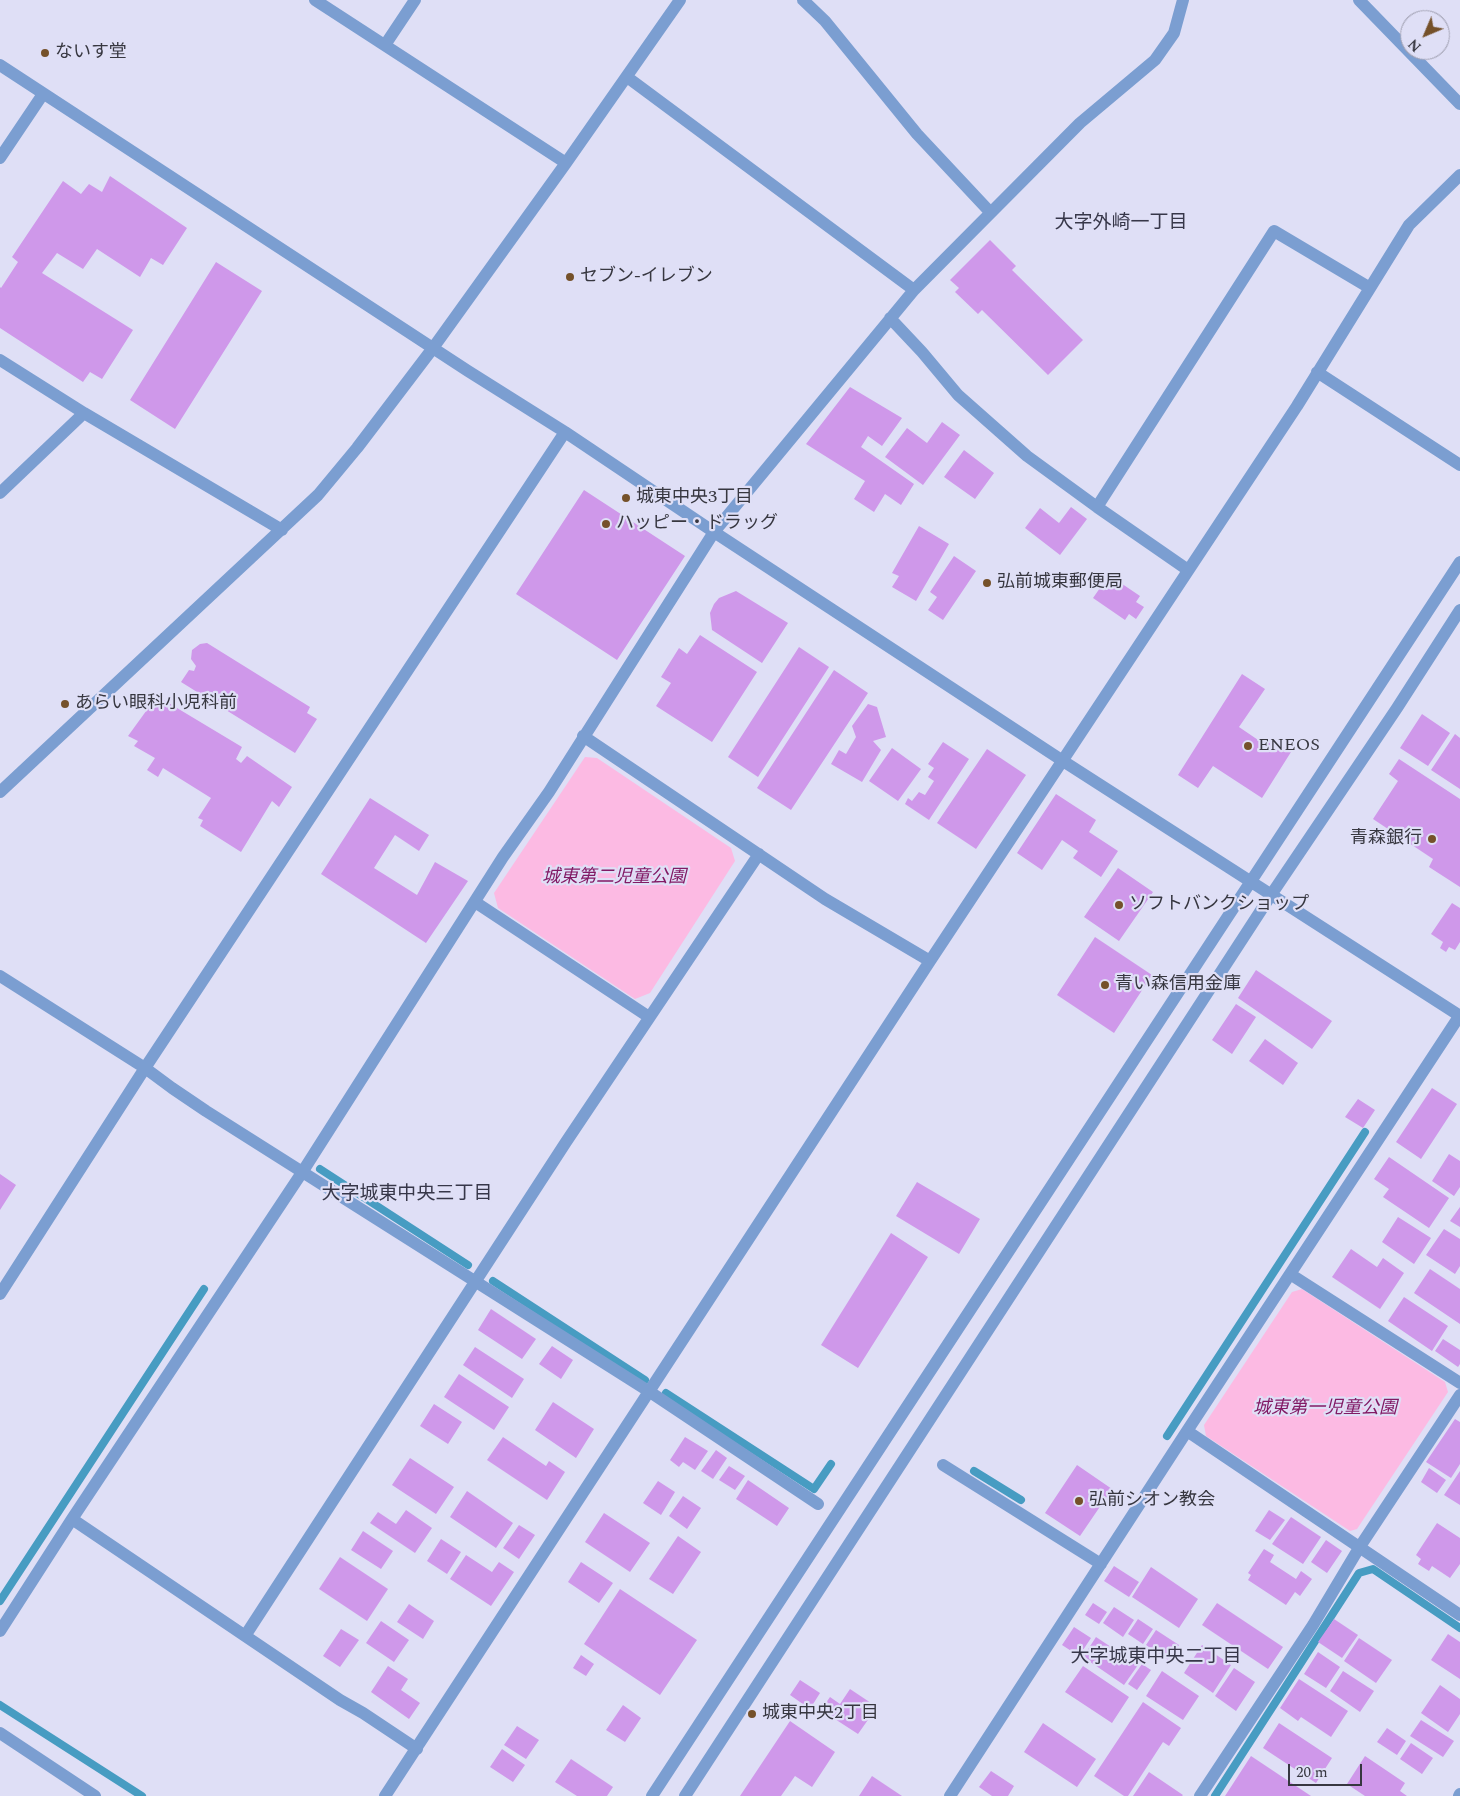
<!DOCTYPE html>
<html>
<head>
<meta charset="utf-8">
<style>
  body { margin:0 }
  #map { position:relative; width:1460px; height:1796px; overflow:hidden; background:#dfdff6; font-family:Spectral,serif }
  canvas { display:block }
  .north { position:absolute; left:1400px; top:10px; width:50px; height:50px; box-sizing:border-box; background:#dfdff6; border:1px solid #9c9cad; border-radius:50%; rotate:225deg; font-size:14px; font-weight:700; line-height:20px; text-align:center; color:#373740 }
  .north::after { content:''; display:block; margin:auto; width:18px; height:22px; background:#75512a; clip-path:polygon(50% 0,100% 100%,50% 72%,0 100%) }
  .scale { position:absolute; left:1288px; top:1764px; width:74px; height:22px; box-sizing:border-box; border:2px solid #373740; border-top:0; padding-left:6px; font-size:15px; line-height:18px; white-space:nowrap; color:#373740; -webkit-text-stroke:4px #dfdff6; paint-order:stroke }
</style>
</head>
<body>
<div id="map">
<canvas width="1460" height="1796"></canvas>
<div class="north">N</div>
<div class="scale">20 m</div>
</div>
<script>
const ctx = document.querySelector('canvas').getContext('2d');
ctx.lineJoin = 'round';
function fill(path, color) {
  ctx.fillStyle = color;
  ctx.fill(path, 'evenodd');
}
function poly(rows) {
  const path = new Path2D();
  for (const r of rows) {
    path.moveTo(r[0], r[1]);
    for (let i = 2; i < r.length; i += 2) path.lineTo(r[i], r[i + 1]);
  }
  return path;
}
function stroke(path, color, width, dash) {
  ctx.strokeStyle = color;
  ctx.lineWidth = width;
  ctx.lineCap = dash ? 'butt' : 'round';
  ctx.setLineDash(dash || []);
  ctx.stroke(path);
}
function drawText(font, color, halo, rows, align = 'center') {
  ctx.font = font + ' Spectral,"Noto Sans JP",serif';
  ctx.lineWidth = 4.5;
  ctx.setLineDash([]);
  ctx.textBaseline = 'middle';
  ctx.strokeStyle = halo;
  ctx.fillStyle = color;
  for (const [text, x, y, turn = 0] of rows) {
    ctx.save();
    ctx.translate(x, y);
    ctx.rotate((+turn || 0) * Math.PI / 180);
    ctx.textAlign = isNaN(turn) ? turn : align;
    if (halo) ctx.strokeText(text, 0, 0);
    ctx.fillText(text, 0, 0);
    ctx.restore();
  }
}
fill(poly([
  [585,757,597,758,731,848,735,861,650,993,635,999,498,908,494,893],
  [1302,1289,1445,1382,1448,1392,1357,1529,1350,1531,1206,1436,1204,1425,1292,1292]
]), '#fcbae3');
stroke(poly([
  [320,1169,468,1265],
  [493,1281,645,1380],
  [666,1393,814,1489,831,1464],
  [1167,1436,1365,1132],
  [974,1471,1021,1500],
  [0,1601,204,1289],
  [0,1705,142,1796],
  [1215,1796,1359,1573,1373,1569,1460,1628]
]), '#479cc2', 8);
fill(poly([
  [110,176,187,228,163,265,151,258,140,277,97,249,83,269,57,253,42,273,133,330,102,379,90,372,83,382,0,328,0,287,1,288,18,262,12,257,63,181,81,194,89,184,102,192],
  [990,240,1016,266,1012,270,1083,340,1048,375,982,310,978,314,955,292,959,288,950,280],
  [216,262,262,291,175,429,130,400],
  [850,387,902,418,882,446,868,436,861,447,914,484,901,505,885,494,874,512,854,499,865,481,806,444],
  [942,422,960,435,923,485,885,457,907,428,927,443],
  [964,450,994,473,975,499,944,477],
  [584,490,685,556,617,660,516,594],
  [1071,507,1087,519,1060,555,1025,528,1040,508,1059,523],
  [919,526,949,544,916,601,892,587,899,576,892,573],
  [954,556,976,571,943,620,928,610,937,597,930,592],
  [1109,575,1140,596,1136,602,1144,607,1136,619,1129,614,1125,620,1093,598],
  [736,591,788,623,762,663,712,630,710,613,714,604,719,598],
  [700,635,757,672,712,742,656,706,671,683,661,677,679,648,687,654],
  [207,643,310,707,307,713,317,719,295,753,181,682,189,670,194,671,196,666,191,659,192,650,200,644],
  [799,647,829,667,758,777,728,757],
  [834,670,868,693,791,810,757,788],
  [1242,674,1265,689,1239,727,1264,744,1269,737,1291,752,1262,798,1213,766,1198,788,1178,775],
  [157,696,242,747,236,759,241,763,247,756,292,787,279,807,272,801,241,852,200,826,203,820,198,818,211,798,163,768,158,777,147,770,155,758,134,746,138,741,128,736],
  [868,704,877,707,886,737,873,741,881,750,862,782,831,764,839,750,846,754,856,737,852,726],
  [1422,714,1450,733,1428,766,1400,748],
  [1455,734,1460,738,1460,789,1431,770],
  [943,742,969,759,929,820,905,804,908,798,912,801,919,792,925,795,934,781,928,777,934,768,928,764],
  [892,748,921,769,898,801,869,781],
  [987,749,1026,775,976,849,937,823],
  [1399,759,1460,799,1460,887,1429,867,1433,859,1373,819,1398,781,1389,774],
  [1056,794,1096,820,1089,832,1118,851,1101,877,1073,858,1078,851,1062,840,1042,870,1017,853],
  [370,798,429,835,419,851,395,835,374,868,417,895,435,862,468,881,426,943,321,874],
  [1118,868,1153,892,1119,941,1084,917],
  [1452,903,1460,908,1460,942,1455,950,1449,947,1446,952,1440,948,1443,942,1431,934],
  [1095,937,1152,975,1114,1033,1057,995],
  [1256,970,1332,1021,1312,1049,1238,998],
  [1236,1004,1256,1017,1232,1054,1212,1040],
  [1265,1039,1298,1063,1283,1085,1249,1061],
  [1432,1088,1457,1104,1421,1159,1396,1142],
  [1358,1099,1375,1110,1363,1128,1345,1117],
  [1449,1154,1460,1161,1460,1187,1454,1196,1432,1181],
  [1389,1157,1449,1198,1429,1228,1383,1197,1389,1189,1374,1179],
  [0,1174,16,1185,0,1210],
  [917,1182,980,1219,959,1254,896,1216],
  [1460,1207,1460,1227,1450,1221],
  [1398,1217,1431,1238,1414,1264,1382,1242],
  [1444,1229,1460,1239,1460,1266,1455,1274,1426,1255],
  [891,1233,928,1257,858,1368,821,1345],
  [1351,1249,1377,1267,1383,1258,1404,1273,1380,1309,1332,1277],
  [1430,1269,1460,1289,1460,1324,1414,1293],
  [1404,1297,1448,1326,1432,1351,1388,1321],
  [491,1309,536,1339,522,1359,478,1330],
  [1443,1339,1460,1350,1460,1364,1458,1367,1435,1351],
  [552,1346,573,1360,561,1379,539,1364],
  [475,1347,524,1379,512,1398,463,1365],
  [459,1374,509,1407,494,1430,444,1397],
  [553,1402,594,1429,576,1458,535,1430],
  [434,1404,462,1422,448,1444,420,1426],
  [1455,1419,1460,1422,1460,1464,1451,1478,1426,1462],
  [503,1437,546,1466,549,1461,565,1472,547,1500,487,1460],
  [685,1437,708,1451,695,1470,683,1462,679,1467,670,1460],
  [716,1450,727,1458,713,1479,701,1471],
  [410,1458,454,1487,436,1514,392,1485],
  [1077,1465,1112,1489,1080,1536,1045,1513],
  [729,1466,745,1476,735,1490,719,1480],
  [1429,1468,1446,1480,1437,1493,1421,1482],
  [1460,1471,1460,1505,1444,1495],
  [748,1480,789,1508,777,1526,736,1499],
  [658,1481,675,1492,661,1515,643,1503],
  [467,1491,513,1523,496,1548,450,1517],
  [683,1496,701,1508,687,1529,669,1516],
  [406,1510,432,1528,415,1553,370,1523,378,1512,396,1524],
  [1269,1510,1285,1520,1270,1540,1255,1531],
  [604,1513,650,1543,630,1572,585,1542],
  [1291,1517,1321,1537,1303,1564,1272,1544],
  [1437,1523,1460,1538,1460,1564,1450,1578,1432,1566,1429,1571,1418,1564,1421,1559,1416,1555],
  [519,1525,535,1535,519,1559,503,1548],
  [363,1531,393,1551,381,1569,351,1550],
  [678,1536,701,1552,673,1594,649,1579],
  [441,1539,461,1552,447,1574,427,1561],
  [1326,1540,1342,1551,1327,1573,1311,1562],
  [1264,1549,1274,1555,1270,1562,1296,1579,1301,1571,1312,1579,1300,1596,1295,1592,1286,1605,1248,1580,1251,1575,1248,1573],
  [466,1555,492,1572,499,1562,514,1572,491,1606,450,1579],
  [340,1557,388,1589,367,1621,319,1589],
  [581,1562,613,1583,599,1603,568,1582],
  [1114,1566,1139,1582,1129,1597,1104,1581],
  [1151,1567,1198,1599,1179,1628,1132,1597],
  [620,1589,697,1640,660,1695,584,1644],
  [1093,1603,1107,1612,1099,1624,1085,1615],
  [1217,1603,1283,1647,1268,1669,1202,1625],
  [409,1604,434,1621,423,1639,397,1622],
  [1114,1607,1134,1620,1123,1637,1103,1623],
  [1138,1619,1153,1629,1143,1644,1128,1634],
  [1334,1619,1358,1635,1342,1658,1318,1642],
  [381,1621,409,1640,394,1662,366,1643],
  [1074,1627,1091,1638,1079,1656,1062,1645],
  [341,1629,359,1640,340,1667,323,1656],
  [1156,1630,1179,1645,1168,1660,1146,1645],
  [1448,1634,1460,1642,1460,1679,1431,1660],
  [1096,1637,1138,1665,1124,1685,1083,1657],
  [1359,1638,1392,1660,1376,1683,1344,1661],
  [1202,1645,1231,1665,1213,1693,1184,1673],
  [1318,1652,1340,1667,1326,1688,1304,1674],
  [581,1655,594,1664,586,1676,573,1668],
  [1142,1664,1151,1670,1137,1690,1128,1684],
  [388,1666,408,1679,401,1690,420,1703,409,1719,371,1692],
  [1083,1666,1129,1697,1112,1723,1065,1692],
  [1234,1668,1255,1682,1236,1711,1215,1696],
  [1162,1671,1199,1696,1183,1720,1146,1696],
  [1343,1671,1374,1691,1360,1712,1330,1691],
  [1299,1679,1348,1711,1331,1737,1301,1717,1298,1721,1280,1708],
  [800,1680,820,1693,810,1709,790,1695],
  [1440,1685,1460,1699,1460,1714,1448,1732,1421,1713],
  [850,1689,877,1707,858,1734,821,1710,830,1697,840,1704],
  [1143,1702,1181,1728,1169,1746,1163,1742,1128,1796,1124,1796,1094,1776],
  [623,1705,641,1718,625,1742,606,1730],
  [1421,1720,1454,1741,1443,1757,1410,1736],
  [790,1721,835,1752,812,1787,795,1776,781,1796,740,1796],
  [1043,1723,1096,1759,1077,1787,1024,1752],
  [1279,1723,1332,1758,1316,1783,1263,1748],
  [517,1726,539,1740,526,1759,504,1745],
  [1387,1728,1406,1741,1397,1755,1377,1742],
  [1411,1743,1433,1758,1422,1774,1400,1759],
  [502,1749,525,1765,513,1782,490,1767],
  [1251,1756,1311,1796,1225,1796],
  [1365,1756,1405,1783,1400,1791,1407,1796,1365,1796,1347,1784],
  [571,1759,613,1787,607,1796,577,1796,555,1782],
  [991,1771,1014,1786,1008,1796,992,1796,979,1787],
  [1149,1772,1183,1795,1182,1796,1133,1796],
  [872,1776,902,1796,859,1796]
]), '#cf98ea');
stroke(poly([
  [315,0,566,163],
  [803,0,825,21,917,134,990,212],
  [1359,0,1460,104],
  [385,45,415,0],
  [0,65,468,371,565,432,714,532,1063,761,1460,1016],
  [627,77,914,290],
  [0,158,43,94],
  [890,318,922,352,958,395,1027,456,1097,507,1188,570],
  [0,360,84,413,282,530],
  [1317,372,1460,465],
  [0,493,84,413],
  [1097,507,1274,231,1370,288],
  [583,736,825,899,930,961],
  [0,792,318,495,357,448,433,348,566,163,680,0],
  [475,902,649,1017],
  [0,976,145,1068,172,1088,206,1111,650,1392,818,1504],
  [1290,1274,1460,1383],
  [0,1294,145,1068,565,432],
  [1187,1431,1460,1615],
  [943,1465,1101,1564],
  [72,1519,340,1700,363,1713,417,1749],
  [0,1631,72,1519,303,1171,503,857,549,792,714,532,914,290,1080,123,1155,60,1174,33,1183,0],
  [245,1636,566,1142,759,854],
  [0,1733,95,1796],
  [385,1796,930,961,1297,406,1409,225,1460,175],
  [652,1796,1460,562],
  [685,1796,1271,895,1397,708,1460,610],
  [950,1796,1187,1431,1460,1015],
  [1200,1796,1313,1625,1359,1548,1460,1395],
  [1459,1796,1460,1794]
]), '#7b9ed1', 12);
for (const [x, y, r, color] of [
  [45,53,5,"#75512a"],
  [570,277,5,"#75512a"],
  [626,498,5,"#75512a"],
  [606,524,5,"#75512a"],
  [987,583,5,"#75512a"],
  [65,704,5,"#75512a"],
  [1248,746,5,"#75512a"],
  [1432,839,5,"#75512a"],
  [1119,905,5,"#75512a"],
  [1105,985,5,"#75512a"],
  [1079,1501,5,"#75512a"],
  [752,1714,5,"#75512a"]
]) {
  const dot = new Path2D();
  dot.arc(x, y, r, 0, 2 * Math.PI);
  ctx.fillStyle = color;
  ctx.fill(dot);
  stroke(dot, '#dfdff6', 2);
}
drawText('18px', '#373740', '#dfdff6', [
  ["ないす堂",55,53],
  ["セブン-イレブン",580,277],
  ["城東中央3丁目",636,498],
  ["ハッピー・ドラッグ",616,524],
  ["弘前城東郵便局",997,583],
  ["あらい眼科小児科前",75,704],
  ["ENEOS",1258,746],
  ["青森銀行",1422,839,"right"],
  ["ソフトバンクショップ",1129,905],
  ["青い森信用金庫",1115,985],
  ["弘前シオン教会",1089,1501],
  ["城東中央2丁目",762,1714]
], 'left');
drawText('italic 18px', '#821a65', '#dfdff6', [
  ["城東第二児童公園",614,878],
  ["城東第一児童公園",1325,1409]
]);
drawText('19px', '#373749', '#dfdff6', [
  ["大字外崎一丁目",1121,224],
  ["大字城東中央三丁目",407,1195],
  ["大字城東中央二丁目",1156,1658]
]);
</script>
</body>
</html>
